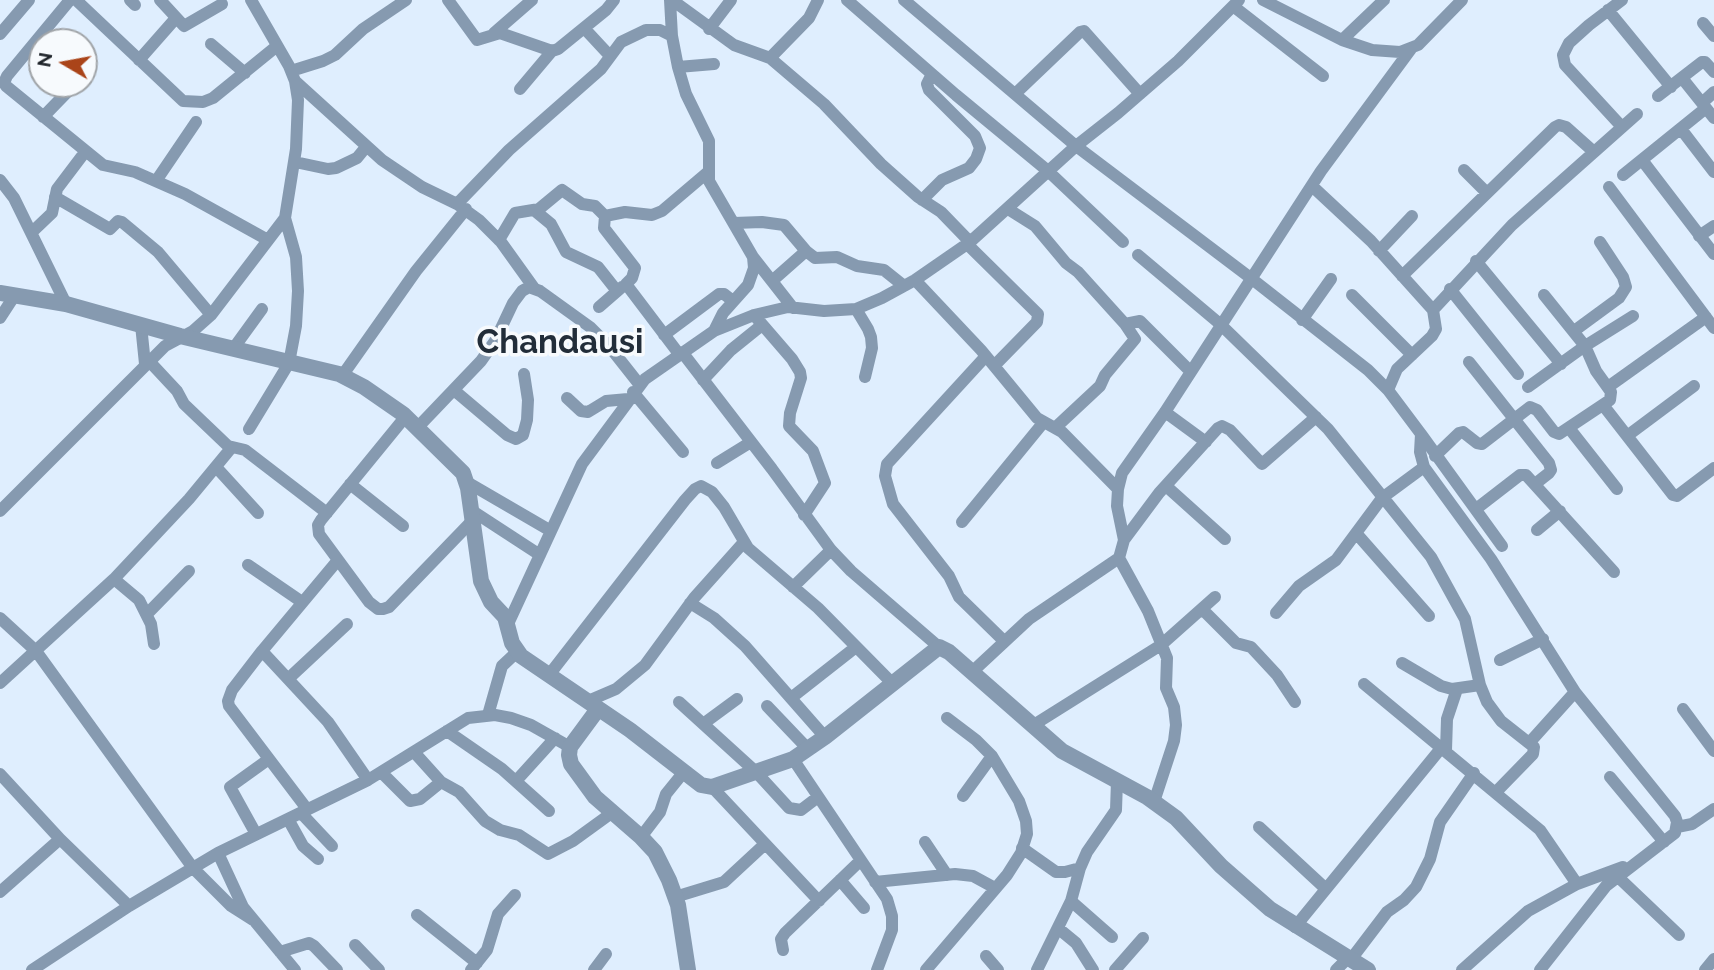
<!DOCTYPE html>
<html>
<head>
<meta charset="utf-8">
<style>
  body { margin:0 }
  #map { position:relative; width:1714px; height:970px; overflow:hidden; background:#dfeefe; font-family:Raleway,sans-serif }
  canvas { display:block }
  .north { position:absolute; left:28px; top:28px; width:70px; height:70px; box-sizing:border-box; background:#f7fafd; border:2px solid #a0a4a8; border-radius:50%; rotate:280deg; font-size:19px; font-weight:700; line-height:28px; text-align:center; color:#1e2329 }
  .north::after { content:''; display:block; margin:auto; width:24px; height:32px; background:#aa4419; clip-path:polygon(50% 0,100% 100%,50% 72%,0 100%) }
</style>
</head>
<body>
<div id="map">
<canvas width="1714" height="970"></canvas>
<div class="north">N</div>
</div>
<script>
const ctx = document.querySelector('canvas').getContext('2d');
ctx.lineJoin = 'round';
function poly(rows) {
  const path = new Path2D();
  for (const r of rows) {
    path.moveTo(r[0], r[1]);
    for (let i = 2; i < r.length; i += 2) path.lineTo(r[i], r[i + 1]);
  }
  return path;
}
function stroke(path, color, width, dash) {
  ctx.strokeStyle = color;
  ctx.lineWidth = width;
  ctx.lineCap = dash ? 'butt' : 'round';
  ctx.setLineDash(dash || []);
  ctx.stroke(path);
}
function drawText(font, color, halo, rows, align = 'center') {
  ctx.font = font + ' Raleway,sans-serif';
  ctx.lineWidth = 7;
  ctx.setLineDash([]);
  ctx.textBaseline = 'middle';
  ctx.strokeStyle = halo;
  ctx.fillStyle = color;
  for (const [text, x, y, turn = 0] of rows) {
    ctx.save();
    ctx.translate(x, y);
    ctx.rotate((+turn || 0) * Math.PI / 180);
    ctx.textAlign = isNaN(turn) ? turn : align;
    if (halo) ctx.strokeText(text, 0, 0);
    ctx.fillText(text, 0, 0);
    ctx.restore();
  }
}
stroke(poly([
  [70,0,7,76,4,83,6,86,103,165,135,172,185,194,268,240],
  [76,0,183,101,203,102,213,98,277,46],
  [130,0,135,5],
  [160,0,184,26,222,4],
  [448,0,477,40,500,33,552,51,558,49,606,10,614,0],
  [670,0,672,36,678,67,686,94,709,141,709,181,753,257,754,268,748,285,723,313,714,331],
  [672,0,734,45,770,58,824,104,881,164,918,197,941,212,970,242],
  [847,0,956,95,1048,171,1123,242],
  [904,0,1076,146,1252,279,1368,370,1388,390,1421,434,1420,452,1424,467,1491,559,1575,692,1675,816,1677,822,1675,833,1606,886,1540,970],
  [1263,0,1342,40,1372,50,1400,52,1418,45,1462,0],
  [1622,0,1589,25,1569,43,1563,55,1565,65,1622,127],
  [1233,6,1323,76],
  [1608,10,1671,87],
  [1703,23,1714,36],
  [584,28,610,56],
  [709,29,731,0],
  [494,33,532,0],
  [0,34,29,0],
  [1342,40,1384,0],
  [211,44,245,73],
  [770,58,809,18,818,0],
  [139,60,176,18],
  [678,67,714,64],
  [291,71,323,61,335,55,363,29,406,0],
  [1682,78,1714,118],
  [295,81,382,160,422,187,457,204,479,220,501,242,534,288],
  [520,89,552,51],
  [1015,94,1080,32,1084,31,1140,94],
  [1658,96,1702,62,1705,62,1714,72],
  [1702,103,1714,92],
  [43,117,75,84],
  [1681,129,1714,172],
  [1642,160,1714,254],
  [295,162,328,169,336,168,357,158,366,147],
  [1464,170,1486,192],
  [1623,175,1706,108],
  [0,180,14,198,66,304],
  [156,181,196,122],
  [1312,186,1371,241,1433,310,1436,329,1432,336,1397,369,1388,390],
  [1609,187,1714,328],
  [55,197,110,229,118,221,122,222,158,252,211,315],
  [922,200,942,180,969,168,976,159,980,148,975,136,929,90,927,84,932,74],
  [457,204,509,150,601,69,621,42,646,30,660,30,672,36],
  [1008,209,1035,226,1066,263,1078,272,1125,324,1140,321,1190,371],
  [534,210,551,224,566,252,598,267,617,291],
  [605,216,604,228,635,268,632,278,626,284,679,354],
  [734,223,762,222,784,225,806,251,815,258,837,257,857,266,884,270,904,286],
  [31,233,52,213,57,189,85,152],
  [1699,236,1714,226],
  [499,240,515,213,539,209,562,190,582,204,595,206,605,216,625,212,652,215,662,211,708,172],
  [967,244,1038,314,1037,322,994,366],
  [1379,251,1412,216],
  [1138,255,1220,324,1328,429,1431,557,1465,619,1480,685,1487,702,1501,721,1534,747,1533,754,1496,792],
  [753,257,793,308],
  [1476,261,1561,364],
  [1402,276,1555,127,1559,125,1566,127,1594,152],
  [915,280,981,350,1037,418,1062,432,1118,489],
  [772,281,806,251],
  [1450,289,1518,374],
  [1352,295,1412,355],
  [599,307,622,287],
  [856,309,868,329,871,337,872,348,865,377],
  [1433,310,1512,225,1637,114],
  [754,315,792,359,800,372,801,378,790,413,789,426,813,451,825,483,804,515],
  [0,318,15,295],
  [1302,320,1331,279],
  [141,325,145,364],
  [1574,331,1619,298,1626,287,1623,277,1600,242],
  [664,335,719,294,724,294,733,301],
  [233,349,262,309],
  [682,352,772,469,831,550,851,571,939,647],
  [986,356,887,464,885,476,893,504,949,576,959,597,1004,641],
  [149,361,177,391,184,404,228,446,245,450,327,513],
  [1469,362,1549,463,1551,470,1549,473,1535,484],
  [342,376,416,271,466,209],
  [703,380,731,350,762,325],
  [1528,387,1585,346,1633,316],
  [1608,387,1706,317],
  [455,391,507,435,516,439,523,435,527,420,528,400,524,374],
  [633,392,683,452],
  [567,398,581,411,588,412,606,401,628,399],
  [1603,405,1673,495,1677,496,1714,468],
  [1165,412,1206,442],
  [406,416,321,520,318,525,319,534,369,602,378,609,383,609,389,607,472,521],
  [418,427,481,361,495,341,513,303,522,291,529,287,540,291,590,327,609,346,639,384],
  [1055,428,1100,386,1105,375,1135,339,1125,324],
  [1569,428,1617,489],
  [249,429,289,363,296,326,298,291,296,257,285,218],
  [1421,434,1502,546],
  [1627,436,1694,386],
  [1435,456,1459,433,1463,432,1477,443,1482,444,1530,407,1537,410,1554,432,1559,434,1610,400,1611,392,1596,371,1585,346,1544,295],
  [717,463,751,442],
  [216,467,258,513],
  [465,481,551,531],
  [350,484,403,526],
  [1166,486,1225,539],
  [1476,509,1520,475,1526,475,1614,572],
  [471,510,540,555],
  [0,511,165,346,193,331,211,315,285,218,296,149,298,100,295,81,289,66,251,0],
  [962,522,1043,423],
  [1537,530,1560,511],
  [1356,533,1429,616],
  [1124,540,1159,493,1218,428,1222,426,1230,430,1262,464,1316,417],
  [1119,558,1148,611,1167,658,1166,688,1174,707,1176,725,1174,741,1154,802],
  [248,565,302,602],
  [114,579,139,600,151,624,154,644],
  [793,587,831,550],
  [690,603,714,618,745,646,825,737],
  [1202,609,1236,643,1251,647,1277,675,1295,702],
  [1276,613,1299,586,1336,560,1382,498,1424,467],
  [147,614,189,571],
  [0,618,36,651,193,868,231,906,253,920],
  [508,624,582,464,645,379,714,331,754,315,788,307,824,311,856,309,882,298,915,280,970,242,1076,146,1118,113,1178,61,1239,0],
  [262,651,328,722,368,780],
  [1500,660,1543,639],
  [1402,663,1441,686,1452,689,1480,685],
  [972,672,1029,619,1119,558,1124,540,1117,506,1118,489,1122,473,1165,412,1321,171,1411,49],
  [549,675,685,500,695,489,701,486,712,492,724,507,748,548,818,608,892,683],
  [288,679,347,624],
  [0,683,114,579,189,499,232,447],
  [1364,684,1540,830,1577,884],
  [791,698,856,647],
  [588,701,616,689,645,665,694,598,744,542],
  [679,702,756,772,789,808,801,810,818,797],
  [767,706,808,749],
  [1683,709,1714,751],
  [488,715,502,666,518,651],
  [703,724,737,699],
  [1032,726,1161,645,1215,597],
  [447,731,502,769,549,811],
  [1530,742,1575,692],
  [1446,750,1447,719,1457,689],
  [414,752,441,782,459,792,485,821,500,830,519,835,548,854,573,841,613,812],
  [793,759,887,899,892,916,892,930,877,970],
  [381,772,410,801,420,799,441,782],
  [0,774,60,839,129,906],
  [1610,777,1664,842],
  [516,781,555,738],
  [712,787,819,901],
  [963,796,992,756],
  [307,809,229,706,228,701,232,690,262,651,338,560],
  [301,813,332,846],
  [288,819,303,846,318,859],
  [1259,827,1326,889],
  [1677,827,1692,824,1714,809],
  [256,834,230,787,269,759],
  [641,837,660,812,666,794,683,773],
  [925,842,947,875],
  [1022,848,1056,872,1065,872,1080,868],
  [218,853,243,907,295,970],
  [1617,876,1679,935],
  [840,880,864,908],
  [875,882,955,874,973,876,995,888],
  [0,892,60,839],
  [675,897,724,882,765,844],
  [1071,901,1112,937],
  [417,915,477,963],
  [1295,927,1442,747],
  [1059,929,1076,943,1093,970],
  [355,945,379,970],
  [783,950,781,939,785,933,860,861],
  [280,952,309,943,314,946,337,970],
  [986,956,998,970],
  [1352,958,1387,912,1404,900,1416,887,1430,859,1440,822,1474,773],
  [32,970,129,906,218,853,368,780,468,718,495,715,511,718,531,725,570,747],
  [471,970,487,950,498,914,515,895],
  [594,970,606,954],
  [926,970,1007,875,1021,853,1027,834,1026,821,1019,801,992,756,976,740,947,718],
  [1037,970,1071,901,1080,868,1087,852,1116,810,1117,781],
  [1115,970,1143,938],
  [1336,970,1349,957],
  [1462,970,1528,911,1577,884,1623,867],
  [1705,970,1714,959]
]), '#869ab0', 12);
stroke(poly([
  [0,293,66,304,180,336,339,374,364,387,403,414,463,473,468,488,481,581,491,602,505,617,512,643,521,656,630,730,701,785,712,787,793,759,825,737,939,647,949,652,1062,751,1147,797,1176,818,1221,866,1270,909,1368,970],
  [598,709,570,747,569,755,571,764,595,797,641,837,655,852,669,880,678,905,688,970]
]), '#869ab0', 16);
drawText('bold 33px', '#222d39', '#f7fafd', [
  ["Chandausi",560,343]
]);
</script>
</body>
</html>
